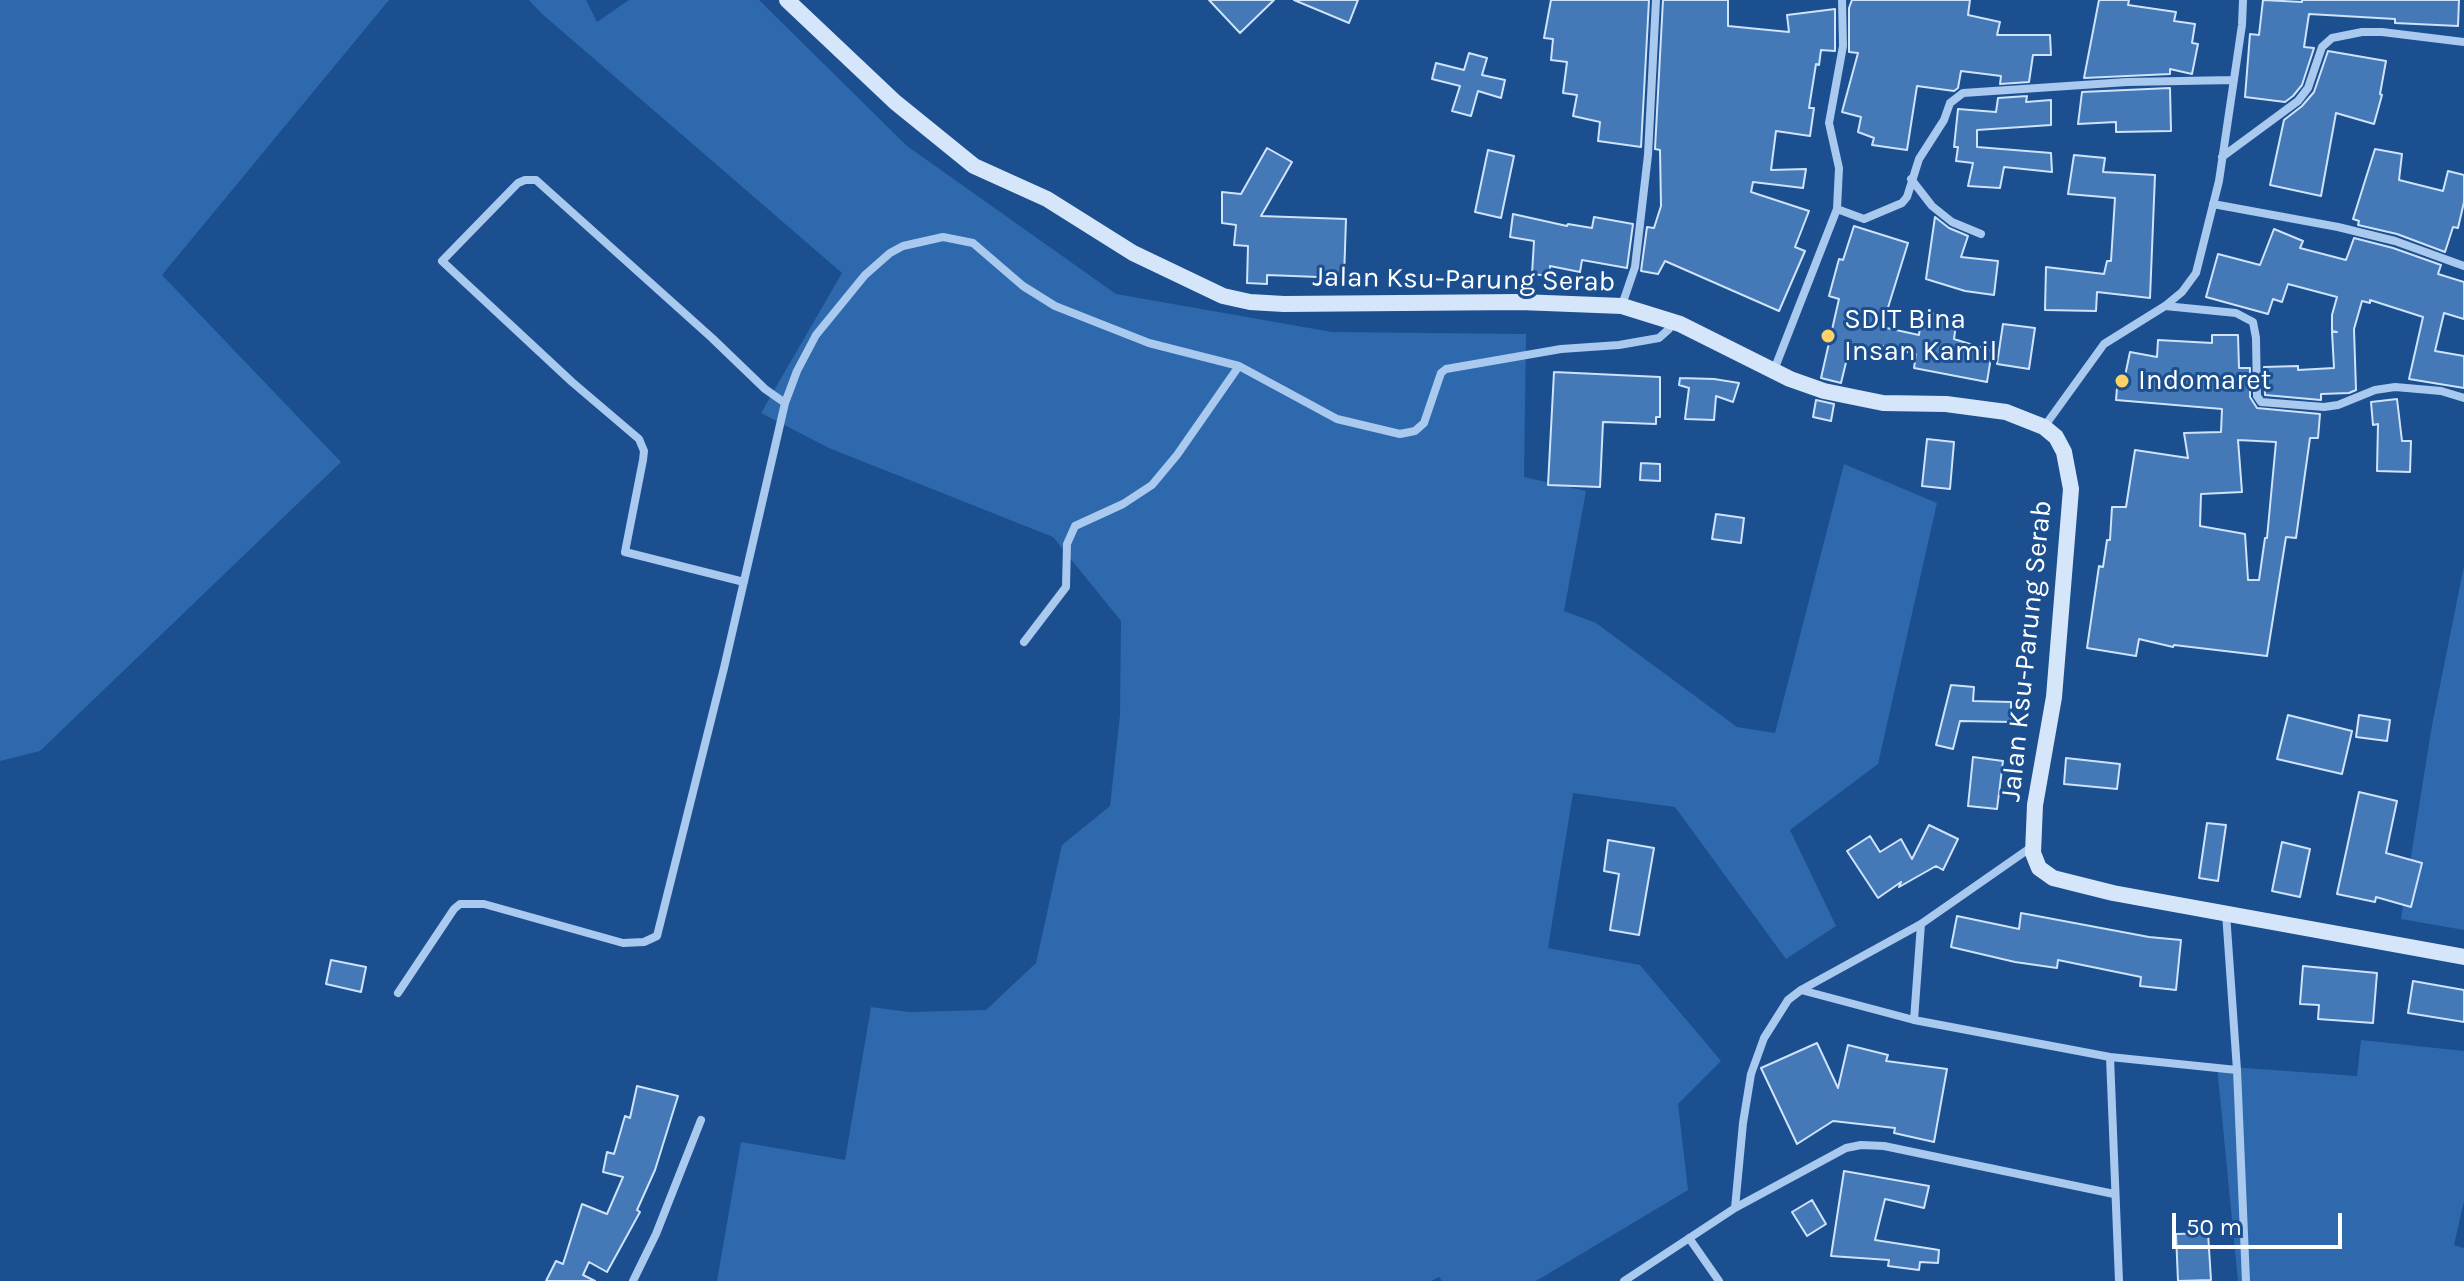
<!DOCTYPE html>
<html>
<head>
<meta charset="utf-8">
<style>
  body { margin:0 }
  #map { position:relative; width:2464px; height:1281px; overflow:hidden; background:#1b4f8f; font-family:Karla,sans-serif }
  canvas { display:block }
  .scale { position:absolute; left:2172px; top:1213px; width:170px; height:36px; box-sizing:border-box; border:4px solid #fff; border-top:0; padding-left:10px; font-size:24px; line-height:28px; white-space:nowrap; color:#fff; -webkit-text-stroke:6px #1b4f8f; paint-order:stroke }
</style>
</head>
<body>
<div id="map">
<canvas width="2464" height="1281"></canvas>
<div class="scale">50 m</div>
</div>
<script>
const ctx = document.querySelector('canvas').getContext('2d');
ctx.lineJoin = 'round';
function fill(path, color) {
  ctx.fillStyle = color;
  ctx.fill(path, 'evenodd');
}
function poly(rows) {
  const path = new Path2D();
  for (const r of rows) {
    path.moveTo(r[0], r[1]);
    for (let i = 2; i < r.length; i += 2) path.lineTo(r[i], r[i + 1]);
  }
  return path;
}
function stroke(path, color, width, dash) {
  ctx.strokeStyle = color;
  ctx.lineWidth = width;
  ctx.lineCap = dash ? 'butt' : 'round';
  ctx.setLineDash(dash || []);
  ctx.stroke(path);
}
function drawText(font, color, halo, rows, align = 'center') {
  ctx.font = font + ' Karla,sans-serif';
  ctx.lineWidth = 6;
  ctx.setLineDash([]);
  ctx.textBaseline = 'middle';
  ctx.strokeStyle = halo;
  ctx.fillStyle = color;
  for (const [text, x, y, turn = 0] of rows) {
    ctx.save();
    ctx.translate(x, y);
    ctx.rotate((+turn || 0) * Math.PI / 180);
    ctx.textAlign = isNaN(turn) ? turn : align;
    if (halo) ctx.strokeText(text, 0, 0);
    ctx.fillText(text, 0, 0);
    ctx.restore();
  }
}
fill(poly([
  [0,0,389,0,162,275,341,462,40,751,0,761],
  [529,0,586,0,597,22,629,0,759,0,907,146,1116,294,1332,332,1526,334,1524,477,1586,491,1564,611,1596,623,1737,727,1775,733,1844,464,1937,503,1878,764,1790,830,1836,926,1786,959,1675,807,1573,793,1548,948,1640,965,1721,1061,1678,1104,1688,1190,1536,1281,1442,1281,1439,1277,1431,1281,717,1281,741,1142,845,1160,871,1007,909,1012,986,1010,1036,963,1062,845,1110,806,1120,715,1121,621,1053,537,829,448,761,413,842,273,541,13],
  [2464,566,2464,930,2401,919,2432,725],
  [2361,1040,2464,1051,2464,1201,2454,1245,2464,1248,2464,1281,2238,1281,2217,1066,2357,1076]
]), '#2e69ad');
const building = poly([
  [1209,0,1274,0,1240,33,1209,0],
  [1294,0,1358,0,1349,23,1294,0],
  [1551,0,1649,0,1641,147,1598,141,1600,122,1573,116,1577,95,1563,93,1567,62,1551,60,1553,39,1544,38,1551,0],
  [1663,0,1728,0,1728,26,1789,32,1787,15,1835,9,1835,51,1821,50,1819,65,1816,64,1809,108,1814,108,1810,136,1776,131,1771,170,1806,169,1803,188,1753,182,1751,192,1809,211,1795,247,1805,251,1779,311,1665,261,1658,274,1641,271,1647,227,1654,228,1661,206,1660,150,1655,149,1663,0],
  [1852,0,1970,0,1968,15,2000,22,1997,35,2050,35,2051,55,2033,55,2029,82,2000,84,2001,76,1961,71,1958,88,1954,91,1917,86,1907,150,1872,145,1874,138,1858,132,1861,117,1842,112,1858,53,1849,52,1849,8,1852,0],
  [2099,0,2129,0,2128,5,2176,12,2174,21,2195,24,2192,43,2198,44,2192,74,2170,69,2170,74,2084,78,2099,0],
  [2263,0,2302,2,2302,0,2459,0,2458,26,2395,23,2395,19,2309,14,2304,47,2314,48,2302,85,2293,96,2285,102,2245,97,2250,34,2259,35,2263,0],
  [2328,51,2386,61,2380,94,2382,95,2374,124,2336,113,2321,196,2270,185,2284,120,2302,106,2314,92,2328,51],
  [1469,53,1487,58,1482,75,1505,80,1501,98,1478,91,1471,116,1452,111,1460,86,1432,79,1436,63,1464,70,1469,53],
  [2170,88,2171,131,2116,132,2116,122,2078,124,2082,92,2170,88],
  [2027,96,2026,102,2051,100,2051,125,1977,130,1977,147,2051,153,2052,172,2004,167,2000,188,1968,186,1973,163,1956,161,1958,147,1954,147,1958,109,1996,112,1998,98,2027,96],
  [1267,148,1292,162,1261,216,1346,219,1344,278,1267,275,1267,284,1247,283,1248,246,1234,245,1236,225,1222,223,1222,192,1241,194,1267,148],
  [2375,149,2402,154,2399,180,2443,191,2448,171,2464,175,2464,202,2458,228,2453,227,2445,252,2397,234,2358,225,2359,221,2353,219,2375,149],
  [1488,150,1514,156,1501,218,1475,212,1488,150],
  [2074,155,2105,158,2103,172,2155,175,2150,298,2097,292,2096,311,2045,310,2046,267,2104,274,2107,261,2111,261,2115,198,2068,194,2074,155],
  [1513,214,1567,226,1568,224,1592,228,1594,217,1633,224,1627,268,1582,260,1580,272,1550,266,1550,276,1532,274,1534,241,1510,237,1513,214],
  [1935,217,1949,228,1968,236,1961,257,1998,261,1994,295,1965,291,1926,279,1935,217],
  [1854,226,1908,243,1882,327,1919,335,1922,312,1957,317,1954,339,1992,351,1987,382,1914,368,1916,354,1876,345,1874,351,1850,346,1841,383,1821,378,1839,299,1829,296,1839,259,1843,260,1854,226],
  [2274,229,2303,241,2300,248,2346,260,2354,238,2393,248,2441,265,2438,274,2464,282,2464,319,2444,313,2435,351,2464,356,2464,388,2409,379,2423,317,2370,300,2370,303,2362,301,2354,329,2356,390,2349,393,2321,394,2321,400,2265,395,2264,367,2298,366,2298,370,2334,368,2332,332,2337,332,2332,331,2332,315,2337,297,2288,284,2282,302,2273,299,2268,314,2206,297,2218,254,2260,265,2274,229],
  [2003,324,2035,328,2029,369,1997,364,2003,324],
  [2212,335,2238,335,2239,368,2250,368,2250,397,2257,408,2320,414,2318,438,2310,438,2296,538,2286,537,2267,656,2174,645,2173,647,2139,639,2136,656,2087,648,2099,566,2103,567,2107,540,2110,540,2112,507,2126,507,2135,450,2188,458,2184,433,2221,432,2222,409,2116,400,2118,376,2125,376,2130,352,2157,357,2158,340,2212,343,2212,335],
  [2238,440,2276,442,2267,538,2265,538,2259,580,2248,580,2245,534,2200,526,2201,494,2242,492,2238,440],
  [1554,372,1660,377,1660,417,1656,417,1656,424,1603,422,1600,487,1548,485,1554,372],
  [1680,378,1714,379,1739,383,1733,402,1716,396,1714,420,1685,419,1689,388,1679,385,1680,378],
  [2397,399,2402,441,2411,441,2410,472,2377,471,2378,424,2373,425,2371,402,2397,399],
  [1816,400,1834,404,1831,421,1813,417,1816,400],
  [1927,439,1954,442,1950,489,1922,486,1927,439],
  [1641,463,1660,464,1660,481,1640,480,1641,463],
  [1716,514,1744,518,1741,543,1712,539,1716,514],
  [1951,685,1974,687,1973,701,2011,702,2011,722,1960,721,1953,749,1936,745,1951,685],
  [2288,715,2352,731,2342,774,2277,759,2288,715],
  [2359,715,2390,720,2387,741,2356,737,2359,715],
  [1973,757,2003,761,1997,809,1968,806,1973,757],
  [2066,758,2120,764,2117,789,2064,784,2066,758],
  [2359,792,2397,801,2386,853,2422,863,2411,907,2376,897,2375,902,2337,894,2359,792],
  [2207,823,2226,825,2218,881,2199,878,2207,823],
  [1929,825,1958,839,1943,870,1936,866,1899,887,1901,882,1878,898,1847,851,1870,836,1880,852,1901,839,1912,859,1929,825],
  [1608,840,1654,848,1639,935,1610,930,1619,874,1604,871,1608,840],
  [2282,842,2310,849,2300,897,2272,891,2282,842],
  [2021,913,2149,937,2181,940,2176,990,2140,986,2141,977,2058,960,2057,968,2015,962,1951,947,1957,916,2019,929,2021,913],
  [331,960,366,967,361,992,326,984,331,960],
  [2303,966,2377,973,2373,1023,2318,1019,2319,1005,2300,1004,2303,966],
  [2413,981,2464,990,2464,1022,2408,1013,2413,981],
  [1817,1043,1838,1088,1848,1045,1888,1055,1886,1061,1947,1069,1934,1142,1894,1133,1895,1128,1833,1121,1797,1144,1761,1068,1817,1043],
  [637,1086,678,1096,655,1170,637,1210,640,1212,607,1272,589,1262,583,1275,595,1281,546,1281,556,1261,563,1264,582,1204,607,1214,623,1177,603,1172,607,1152,614,1154,625,1116,630,1118,637,1086],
  [1844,1171,1929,1186,1924,1208,1885,1199,1875,1240,1939,1250,1938,1263,1920,1262,1919,1270,1888,1266,1889,1260,1831,1256,1844,1171],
  [1812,1200,1826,1224,1807,1236,1792,1212,1812,1200],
  [2208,1233,2211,1280,2178,1281,2176,1234,2208,1233]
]);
fill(building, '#4478b7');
stroke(building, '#cfe3fa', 2);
stroke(poly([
  [2222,157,2298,101,2308,88,2322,47,2332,38,2362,32,2382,32,2464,42],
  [1911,179,1932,206,1952,222,1981,234],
  [2213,204,2338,227,2395,241,2464,266],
  [1837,209,1864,219,1902,203,1907,197,1919,159,1944,120,1950,103,1963,93,2127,82,2234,80],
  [1622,305,1635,267,1648,155,1656,0],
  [2165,306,2236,313,2253,322,2256,338,2257,396,2261,402,2324,407,2338,405,2375,390,2395,387,2441,391,2464,398],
  [1774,370,1837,209,1839,168,1829,123,1843,46,1842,0],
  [2044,427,2104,344,2165,306,2182,292,2196,273,2219,181,2242,25,2243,0],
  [744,582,625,552,643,460,644,451,639,439,572,382,442,261,518,183,525,180,536,180,712,338,765,389,785,403],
  [1024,642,1066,587,1067,544,1075,526,1123,504,1152,485,1177,455,1239,366],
  [1801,990,1914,1020,2110,1057],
  [398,993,454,909,460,904,484,904,623,943,644,942,657,936,724,668,785,403,797,371,816,335,865,275,890,253,903,246,943,237,973,243,1023,286,1055,306,1149,343,1239,366,1337,419,1400,434,1415,431,1424,423,1441,373,1446,369,1561,349,1619,345,1659,338,1669,329,1671,321],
  [1914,1020,1921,924],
  [2237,1070,2246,1281],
  [1735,1208,1846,1148,1861,1145,1884,1146,2114,1194],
  [1689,1238,1719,1281],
  [633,1281,656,1234,701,1120],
  [1624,1281,1735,1208,1743,1123,1751,1074,1764,1038,1788,1000,1801,990,1921,924,2033,846],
  [2119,1281,2110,1057,2237,1070,2226,913]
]), '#a9c9ee', 8);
stroke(poly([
  [787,0,895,102,974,166,1047,199,1133,253,1223,296,1250,302,1284,304,1520,302,1622,306,1680,324,1790,379,1824,391,1883,403,1946,404,2006,412,2044,427,2056,437,2064,452,2071,489,2054,697,2035,805,2033,853,2039,868,2053,878,2113,893,2464,957]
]), '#d6e6fa', 16);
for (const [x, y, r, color] of [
  [1828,336,8,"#ffd166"],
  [2122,381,8,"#ffd166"]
]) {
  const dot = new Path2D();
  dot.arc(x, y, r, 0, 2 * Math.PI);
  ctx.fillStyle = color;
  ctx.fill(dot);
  stroke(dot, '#1b4f8f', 3);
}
drawText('28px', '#fff', '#1b4f8f', [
  ["Jalan Ksu-Parung Serab",1464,280,1],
  ["Jalan Ksu-Parung Serab",2027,651,-84]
]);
drawText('28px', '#fff', '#1b4f8f', [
  ["SDIT Bina",1844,320],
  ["Insan Kamil",1844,352],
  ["Indomaret",2138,381]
], 'left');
</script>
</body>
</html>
